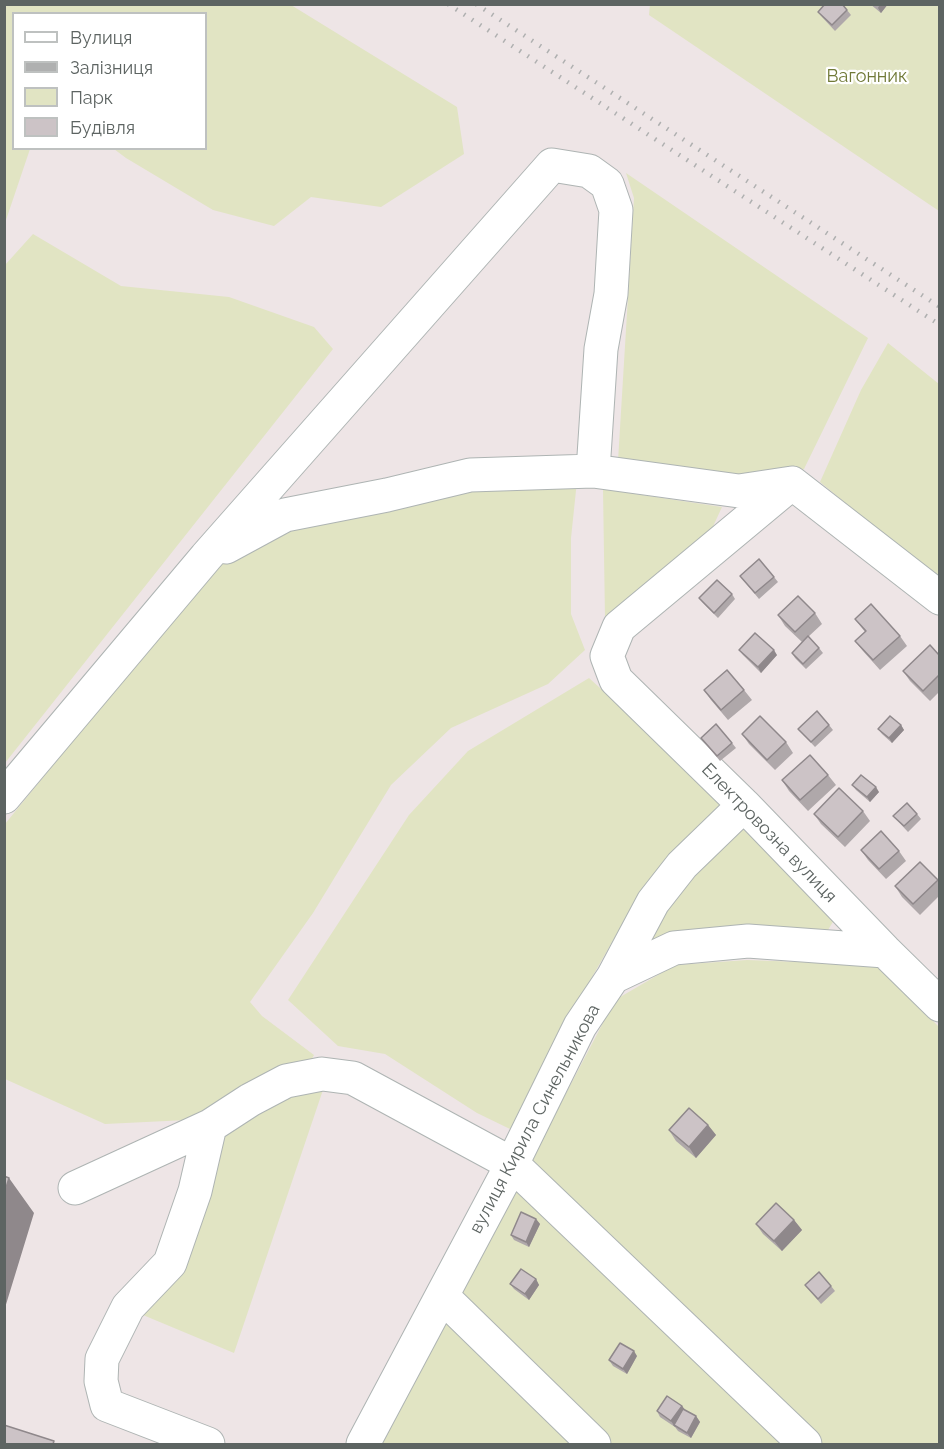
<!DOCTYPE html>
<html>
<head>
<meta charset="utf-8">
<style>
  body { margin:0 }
  #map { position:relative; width:944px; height:1449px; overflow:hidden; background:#eee5e6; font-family:Raleway,sans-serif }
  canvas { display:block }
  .frame { position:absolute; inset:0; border:6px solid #5d6462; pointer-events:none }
  .legend { position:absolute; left:12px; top:12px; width:195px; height:138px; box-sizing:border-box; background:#fff; border:2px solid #bec1c0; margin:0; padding:8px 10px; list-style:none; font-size:18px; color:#5d6462 }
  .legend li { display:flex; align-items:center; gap:12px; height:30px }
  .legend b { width:30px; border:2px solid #bec1c0 }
</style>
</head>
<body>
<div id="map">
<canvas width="944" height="1449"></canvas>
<div class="frame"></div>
<ul class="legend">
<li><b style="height:8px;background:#fff"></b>Вулиця</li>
<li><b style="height:8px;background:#afb0b0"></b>Залізниця</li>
<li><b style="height:16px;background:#e1e4c3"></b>Парк</li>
<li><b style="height:16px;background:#ccc3c6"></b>Будівля</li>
</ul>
</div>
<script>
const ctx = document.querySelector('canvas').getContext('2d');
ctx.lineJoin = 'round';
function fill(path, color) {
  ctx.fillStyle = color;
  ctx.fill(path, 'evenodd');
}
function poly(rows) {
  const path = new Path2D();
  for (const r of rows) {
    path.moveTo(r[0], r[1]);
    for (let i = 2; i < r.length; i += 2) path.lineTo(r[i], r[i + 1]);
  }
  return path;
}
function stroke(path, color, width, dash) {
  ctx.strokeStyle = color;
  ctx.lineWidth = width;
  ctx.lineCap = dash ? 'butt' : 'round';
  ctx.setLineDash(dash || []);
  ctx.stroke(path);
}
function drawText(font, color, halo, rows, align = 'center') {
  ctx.font = font + ' Raleway,sans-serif';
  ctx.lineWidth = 4.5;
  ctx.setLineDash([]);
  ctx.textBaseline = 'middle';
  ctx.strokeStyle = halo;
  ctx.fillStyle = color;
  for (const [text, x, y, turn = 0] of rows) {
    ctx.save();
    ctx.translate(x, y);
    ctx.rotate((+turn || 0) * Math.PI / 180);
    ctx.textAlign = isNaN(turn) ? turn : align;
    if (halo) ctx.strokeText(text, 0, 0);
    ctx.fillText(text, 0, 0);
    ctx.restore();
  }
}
fill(poly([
  [650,4,939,5,939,211,649,15],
  [4,5,291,5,457,107,464,154,381,207,311,197,274,226,213,210,126,158,114,149,206,148,206,14,14,14,14,148,30,149,5,223],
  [626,173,868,338,804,469,779,478,701,479,618,461,634,198],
  [33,234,121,286,229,297,314,327,333,349,5,763,5,265],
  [888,343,939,384,939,581,820,482,861,390],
  [577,481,571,538,571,614,585,650,548,684,451,728,391,785,313,913,250,1002,262,1016,314,1055,308,1066,187,1120,105,1124,5,1079,5,824,215,566,286,529,475,485],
  [603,489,722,507,710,533,605,619],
  [589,678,728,804,644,886,567,1021,548,1064,510,1129,477,1113,385,1054,338,1046,288,1000,409,815,468,751],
  [743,829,837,915,828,930,733,926,639,945,721,841],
  [747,960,878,965,939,1027,939,1444,382,1444,615,1000,675,965],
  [325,1084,234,1353,131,1310,217,1135,282,1097]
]), '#e1e4c3');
const minor = poly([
  [792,483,619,627,607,656,616,680,744,805,885,951,940,1005],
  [792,483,940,598],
  [226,547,285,515,387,495,470,475,593,471,739,491,792,483],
  [4,797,206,557,552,165,589,171,607,184,616,210,611,294,601,349,593,471],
  [613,977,653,902,682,865,744,805],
  [75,1188,210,1126,250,1100,286,1081,322,1074,353,1078,512,1164,805,1444],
  [442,1296,594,1444],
  [208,1444,107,1405,101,1381,102,1359,128,1307,170,1263,195,1191,210,1126],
  [363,1444,512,1164,580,1026,613,977,674,948,748,941,885,951]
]);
stroke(minor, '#aeb4b3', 35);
stroke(minor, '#fff', 33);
stroke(poly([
  [448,4,940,325],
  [476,4,940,307]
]), '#afb0b0', 4.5, [1.5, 8]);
fill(poly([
  [870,4,888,4,881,13],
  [847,10,851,15,835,31,822,17,818,12],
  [740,576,774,577,778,582,759,599],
  [732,594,735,599,718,618,703,603,699,598],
  [815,613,822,624,808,637,819,648,823,653,806,669,795,658,792,653,802,642,785,626,778,615],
  [855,619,900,636,907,646,880,670,863,651,855,641,865,632],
  [739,650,777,655,761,673,743,655],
  [939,655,939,692,930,701,910,681,903,671],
  [704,690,744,690,752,700,728,720,711,700],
  [829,725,833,730,815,747,798,729],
  [901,725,904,730,892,743,882,734,878,729],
  [742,734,786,742,793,753,775,770,749,744],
  [701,738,732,743,736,748,720,761],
  [828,775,836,785,808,811,789,791,782,780],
  [852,785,879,792,870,802,856,790],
  [863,811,870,821,845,847,821,824,814,814],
  [917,814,921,819,908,832,893,816],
  [861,850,899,851,906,861,886,879,868,860],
  [938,880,939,882,939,896,920,915,902,897,895,886],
  [708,1125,716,1135,696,1158,676,1141,669,1130],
  [536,1219,540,1224,529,1247,514,1240,511,1235],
  [794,1220,802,1230,782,1251,763,1234,756,1224],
  [536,1279,539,1285,529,1300,514,1289,510,1284],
  [805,1285,831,1286,835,1291,821,1304],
  [637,1356,627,1374,613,1366,609,1360],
  [682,1406,685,1410,696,1416,700,1422,691,1438,678,1431,675,1427,660,1417,657,1411]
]), '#afa8aa');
fill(poly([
  [880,4,888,4,881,13,878,8],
  [774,650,777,655,761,673,758,667],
  [901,725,904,730,892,743,889,738],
  [876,787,879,792,870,802,867,797],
  [708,1125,716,1135,696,1158,689,1147],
  [9,1178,34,1213,4,1311,4,1194],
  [536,1219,540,1224,529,1247,526,1242],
  [794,1220,802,1230,782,1251,774,1241],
  [536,1279,539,1285,529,1300,525,1294],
  [634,1351,637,1356,627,1374,623,1369],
  [682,1406,686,1411,675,1427,671,1421],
  [696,1416,700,1422,691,1438,687,1433]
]), '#8f888b');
const building = poly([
  [825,4,842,4,847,10,832,25,818,12,825,4],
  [759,559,774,577,755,593,740,576,759,559],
  [717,580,732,594,714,613,699,598,717,580],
  [798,596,815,613,795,632,778,615,798,596],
  [871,604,900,636,873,660,855,641,866,631,855,619,871,604],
  [755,633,774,650,758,667,739,650,755,633],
  [808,636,819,648,803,664,792,653,808,636],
  [930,645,939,655,939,675,923,691,903,671,930,645],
  [727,670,744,690,721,710,704,690,727,670],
  [817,711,829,725,811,742,798,729,817,711],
  [760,716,786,742,767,760,742,734,760,716],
  [890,716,901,725,889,738,878,729,890,716],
  [716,724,732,743,717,756,701,738,716,724],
  [810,755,828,775,800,800,782,780,810,755],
  [861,775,876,787,867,797,852,785,861,775],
  [839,788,863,811,838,837,814,814,839,788],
  [907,803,917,814,904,826,893,816,907,803],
  [881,831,899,851,879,869,861,850,881,831],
  [920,862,938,880,913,904,895,886,920,862],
  [689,1108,708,1125,689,1147,669,1130,689,1108],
  [4,1176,9,1178,4,1194,4,1176],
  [776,1203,794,1220,774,1241,756,1224,776,1203],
  [521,1212,536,1219,526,1242,511,1235,521,1212],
  [521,1269,536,1279,525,1294,510,1284,521,1269],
  [819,1272,831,1286,818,1299,805,1285,819,1272],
  [620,1343,634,1351,623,1369,609,1360,620,1343],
  [667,1396,682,1406,671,1421,657,1411,667,1396],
  [683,1409,696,1416,687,1433,674,1425,683,1409],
  [4,1425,54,1441,53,1444,4,1444,4,1425]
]);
fill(building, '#ccc3c6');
stroke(building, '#8f888b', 1.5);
drawText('18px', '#707937', '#fff', [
  ["Вагонник",867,77]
]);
drawText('18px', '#5d6462', '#fff', [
  ["Електровозна вулиця",769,833,46],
  ["вулиця Кирила Синельникова",535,1119,-62]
]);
</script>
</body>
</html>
